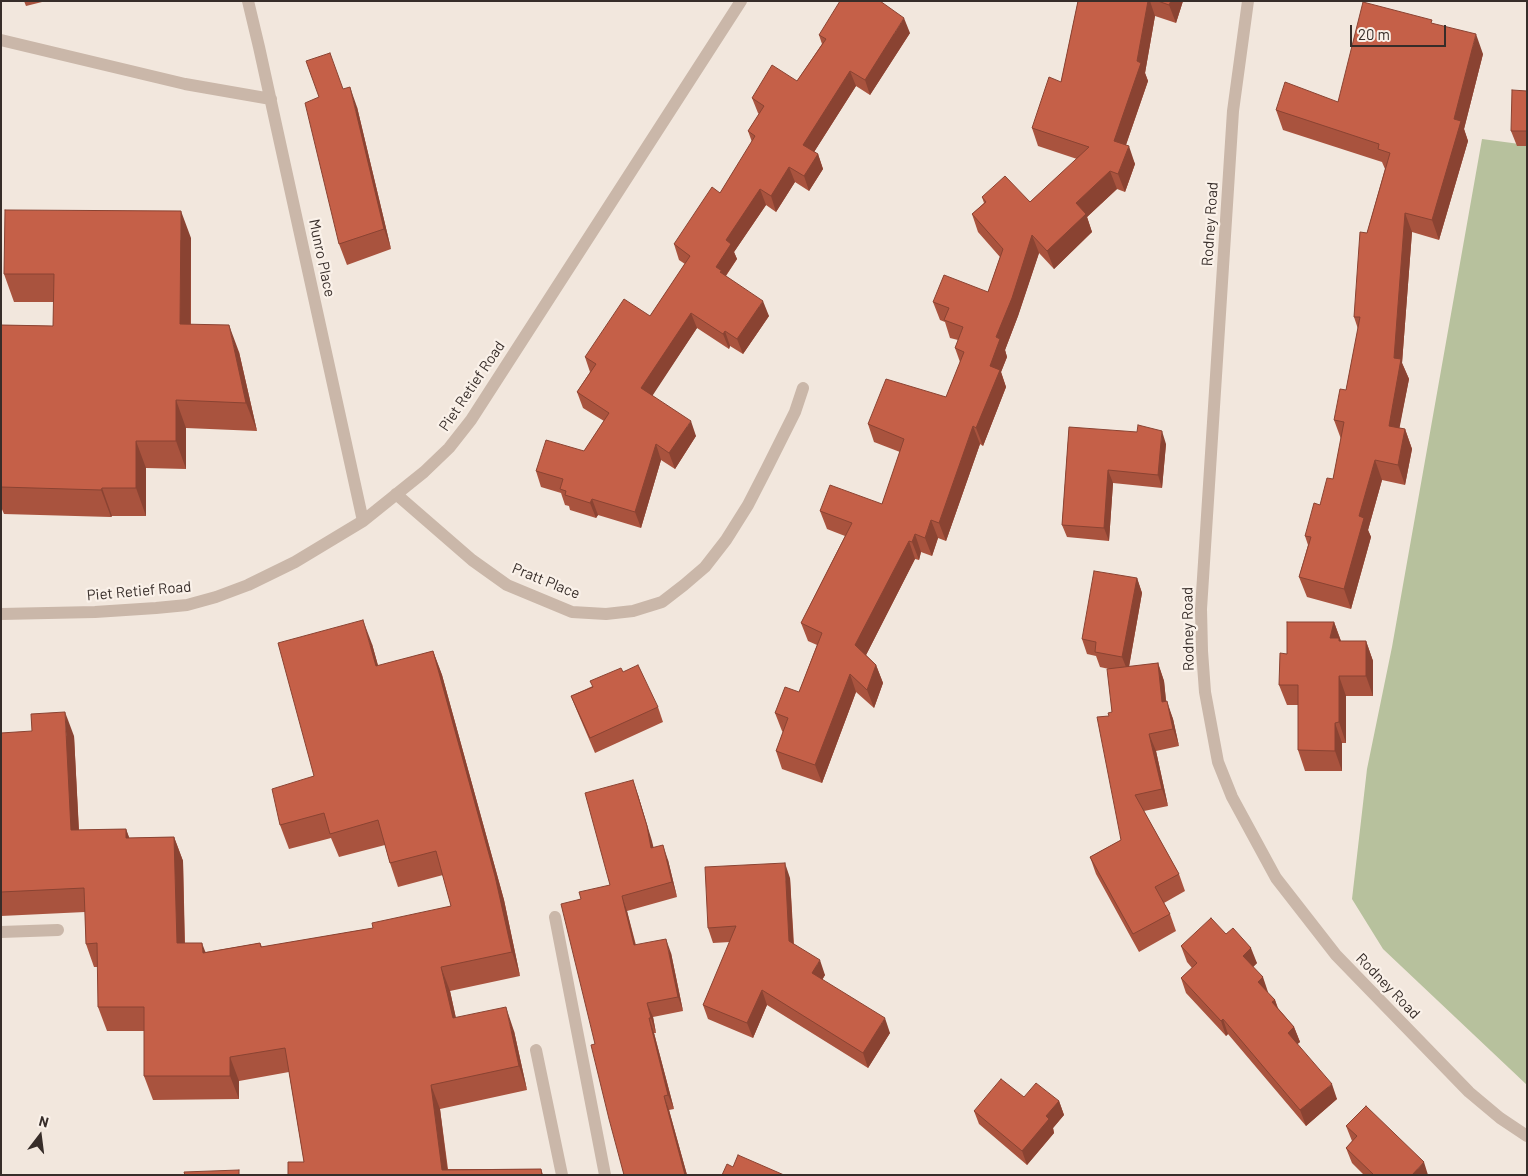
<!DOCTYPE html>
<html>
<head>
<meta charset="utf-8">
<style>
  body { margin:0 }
  #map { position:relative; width:1528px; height:1176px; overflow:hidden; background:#f2e7dd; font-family:Barlow,sans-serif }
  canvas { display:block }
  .frame { position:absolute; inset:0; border:2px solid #372d29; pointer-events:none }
  .north { position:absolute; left:15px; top:1111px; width:50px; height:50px; -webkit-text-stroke:4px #faf1e9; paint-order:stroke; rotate:15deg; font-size:14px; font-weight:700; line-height:20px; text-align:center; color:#372d29 }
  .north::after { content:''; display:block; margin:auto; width:18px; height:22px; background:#372d29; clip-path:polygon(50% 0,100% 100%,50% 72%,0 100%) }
  .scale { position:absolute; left:1350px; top:25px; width:96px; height:22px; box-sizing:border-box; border:2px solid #372d29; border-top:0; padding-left:6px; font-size:15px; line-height:18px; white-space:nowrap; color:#372d29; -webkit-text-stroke:4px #faf1e9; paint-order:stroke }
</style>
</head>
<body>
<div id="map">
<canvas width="1528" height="1176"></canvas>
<div class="frame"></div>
<div class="north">N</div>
<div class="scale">20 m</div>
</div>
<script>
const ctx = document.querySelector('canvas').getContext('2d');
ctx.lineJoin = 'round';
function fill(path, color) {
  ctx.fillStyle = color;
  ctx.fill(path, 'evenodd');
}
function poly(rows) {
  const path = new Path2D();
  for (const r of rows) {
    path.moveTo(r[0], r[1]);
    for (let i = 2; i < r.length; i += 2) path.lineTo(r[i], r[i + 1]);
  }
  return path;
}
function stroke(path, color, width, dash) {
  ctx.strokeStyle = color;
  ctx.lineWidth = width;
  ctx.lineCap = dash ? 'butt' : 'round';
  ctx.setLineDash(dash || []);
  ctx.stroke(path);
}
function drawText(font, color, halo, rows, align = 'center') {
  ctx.font = font + ' Barlow,sans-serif';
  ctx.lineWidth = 4.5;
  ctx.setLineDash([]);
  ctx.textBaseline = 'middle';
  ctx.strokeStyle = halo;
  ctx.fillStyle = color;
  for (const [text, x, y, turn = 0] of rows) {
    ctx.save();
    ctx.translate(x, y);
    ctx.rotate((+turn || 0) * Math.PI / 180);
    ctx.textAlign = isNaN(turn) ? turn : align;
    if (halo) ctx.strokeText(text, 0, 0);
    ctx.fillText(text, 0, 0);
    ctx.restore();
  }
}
fill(poly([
  [1482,139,1527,145,1527,1085,1383,949,1352,899,1367,769,1392,647]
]), '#b7c19d');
stroke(poly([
  [248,1,259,47,363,521],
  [1248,1,1233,111,1201,609,1202,651,1205,692,1218,762,1232,797,1276,878,1336,955,1469,1092,1500,1118,1527,1136],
  [1,40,185,84,271,99],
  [396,494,472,560,507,585,572,612,606,614,633,611,662,602,684,585,705,567,726,540,748,505,767,468,795,412,803,388],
  [1,614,95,612,156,608,187,605,216,597,248,585,295,562,363,521,424,472,449,448,471,420,741,1],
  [555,917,605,1175],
  [1,932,58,930],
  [536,1050,562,1175]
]), '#cab7a9', 12);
fill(poly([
  [24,1,46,1,26,6],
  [1078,1,1183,1,1176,23,1155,16,1145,73,1148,81,1126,145,1135,164,1125,192,1117,189,1087,217,1092,232,1054,269,1039,253,1018,316,1005,350,1007,357,1001,372,1006,387,983,446,980,444,946,541,938,538,932,556,921,552,919,560,915,559,866,655,876,665,883,683,874,708,856,692,822,783,782,769,776,751,783,732,782,731,775,713,799,692,817,645,808,641,801,623,845,536,827,529,820,511,882,504,900,452,874,442,868,424,946,397,960,362,955,348,958,340,950,338,945,322,940,320,933,302,988,292,1000,257,978,232,972,214,984,203,982,197,1030,202,1077,159,1038,146,1032,128,1061,82],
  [1433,23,1483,54,1464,129,1468,141,1439,240,1412,232,1402,363,1409,379,1399,428,1405,429,1412,449,1405,485,1382,480,1368,530,1371,537,1351,609,1307,597,1299,577,1308,545,1305,536,1320,505,1333,479,1341,439,1334,420,1346,390,1358,329,1354,317,1367,233,1385,169,1382,162,1283,130,1276,110,1338,102],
  [910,33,870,95,856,86,814,152,818,154,823,169,809,191,795,182,776,212,766,205,734,252,737,259,726,276,769,316,743,354,730,346,729,349,697,328,652,395,696,436,675,469,661,460,641,528,598,515,596,518,570,510,569,506,565,505,561,493,541,487,536,471,584,451,604,421,583,408,577,392,590,372,585,357,650,316,685,264,679,260,674,244,720,193,752,142,748,131,759,114,758,113,752,98,797,81,822,44,819,35],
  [1527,91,1527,146,1517,146,1511,131],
  [357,107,391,249,347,265,339,244],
  [191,238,191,324,239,352,257,431,186,428,186,469,146,468,146,516,112,516,111,517,4,514,1,507,1,325,53,326,54,302,14,302,4,274],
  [1069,427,1166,444,1162,488,1113,483,1109,541,1067,537,1062,525],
  [1137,578,1142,593,1129,667,1158,663,1164,681,1166,701,1173,719,1179,746,1156,751,1168,806,1144,811,1179,874,1185,891,1164,903,1170,914,1176,931,1139,952,1096,874,1090,857,1121,840,1109,716,1112,712,1109,669,1100,667,1096,656,1087,654,1082,639],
  [1334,622,1341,641,1366,641,1373,661,1373,696,1346,696,1346,743,1342,743,1342,771,1305,771,1298,750,1298,705,1287,705,1279,685,1287,654],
  [372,644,378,666,433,651,442,675,504,900,520,976,450,991,456,1018,514,1031,527,1090,440,1109,448,1169,541,1169,543,1175,288,1175,304,1162,289,1072,239,1081,239,1099,153,1100,144,1076,144,1031,107,1031,98,1007,98,967,94,967,86,944,85,912,1,916,1,733,74,736,79,830,126,829,129,838,174,837,183,861,185,943,206,952,260,943,262,947,373,928,451,906,443,875,398,887,390,863,385,845,339,857,331,838,289,849,280,825,314,776],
  [623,672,658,707,663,722,595,753,577,711,571,696],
  [638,795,653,847,668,860,677,897,627,911,636,945,671,953,683,1011,653,1017,656,1033,654,1033,674,1109,669,1110,687,1175,624,1175,595,1044,581,899,610,885],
  [790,878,794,944,825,975,822,980,890,1033,868,1068,767,1005,753,1038,708,1019,703,1005,730,942,713,943,708,928],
  [1226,934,1257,963,1253,967,1268,993,1275,1000,1278,1008,1294,1027,1300,1042,1297,1044,1337,1099,1306,1126,1228,1034,1226,1036,1186,993,1181,978,1192,968,1187,962,1181,946],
  [1024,1097,1059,1101,1064,1115,1053,1128,1054,1133,1027,1165,979,1124,974,1111],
  [1346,1126,1428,1175,1364,1175,1352,1163,1346,1148,1352,1141]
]), '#a9533e');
fill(poly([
  [1148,1,1150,1,1155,16,1145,73,1148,81,1121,159,1114,141,1137,61],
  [1171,1,1183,1,1176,23,1169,5],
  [904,18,910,33,870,95,865,80],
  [1476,34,1483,54,1464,129,1468,141,1439,240,1432,220,1454,119],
  [850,71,856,86,809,160,803,145],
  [350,87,357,107,391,249,384,229],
  [1129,146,1135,164,1125,192,1118,174],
  [818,154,823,169,809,191,804,176],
  [789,167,795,182,776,212,771,196],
  [1110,171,1117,189,1087,217,1092,232,1054,269,1047,251,1076,203],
  [760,189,766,205,734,252,737,259,724,278,716,267,726,240],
  [181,211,191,238,190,351,180,324],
  [1405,213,1412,232,1402,363,1409,379,1396,446,1389,426],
  [1032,235,1039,253,1018,316,1005,350,1007,357,1001,372,1006,387,983,446,976,428,990,366,996,337],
  [763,301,769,316,743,354,737,339],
  [691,313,697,328,647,404,641,388],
  [229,325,239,352,257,431,246,403],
  [725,331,730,346,729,349,723,334],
  [176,400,186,428,186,469,176,441],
  [691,421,696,436,675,469,669,453],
  [973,426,980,444,946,541,939,523],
  [1405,429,1412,449,1405,485,1398,465],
  [1162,431,1166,444,1162,488,1158,475],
  [136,441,146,468,146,516,136,488],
  [656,444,661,460,641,528,635,512],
  [1375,460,1382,480,1368,530,1371,537,1351,609,1344,589,1359,516],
  [1108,470,1113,483,1109,541,1104,528],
  [102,488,112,516,111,517,101,490],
  [592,499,598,515,596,518,590,503],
  [931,520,938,538,932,556,925,538],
  [915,534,921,552,919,560,912,542],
  [909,541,915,559,862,663,855,645],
  [1137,578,1142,593,1128,672,1122,657],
  [363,620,372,644,385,690,376,666],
  [1334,622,1347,658,1330,638],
  [1366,641,1373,661,1373,696,1366,676],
  [433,651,442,675,504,900,520,976,512,952],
  [1158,663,1164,681,1168,720,1162,702],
  [876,665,883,683,874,708,867,690],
  [850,674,856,692,822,783,815,765],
  [1339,676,1346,696,1346,743,1339,722],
  [1167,701,1173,719,1179,746,1173,729],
  [65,712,74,736,80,854,71,830],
  [1335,723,1342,743,1342,771,1335,751],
  [1149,734,1156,751,1168,806,1162,789],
  [633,780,638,795,652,841,657,862,651,848],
  [126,829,135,853,126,838],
  [174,837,183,861,185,967,177,943],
  [663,845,668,860,677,897,672,882],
  [785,863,790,878,794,956,789,941],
  [622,896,627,911,639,960,634,945],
  [666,939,671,953,683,1011,678,997],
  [202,943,211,967,203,953],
  [1251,948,1257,963,1249,971,1243,956],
  [820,960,825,975,817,988,812,973],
  [441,967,450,991,461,1042,453,1018],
  [1263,977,1268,992,1264,997,1258,982],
  [762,990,767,1005,753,1038,747,1023],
  [1275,1000,1280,1015,1272,1002],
  [647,1003,653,1017,656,1033,651,1018],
  [506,1007,514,1031,527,1090,519,1066],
  [649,1018,654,1033,674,1109,668,1095],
  [885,1018,890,1033,868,1068,863,1053],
  [1223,1019,1228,1034,1226,1036,1221,1021],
  [1294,1027,1300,1042,1293,1048,1288,1033],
  [230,1057,239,1081,239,1099,230,1076],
  [1332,1084,1337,1099,1306,1126,1300,1110],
  [431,1085,440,1109,448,1175,442,1170],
  [664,1096,669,1110,687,1175,685,1175],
  [1059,1101,1064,1115,1053,1128,1054,1133,1027,1165,1022,1151,1046,1116],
  [1424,1162,1428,1175,1412,1175]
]), '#8a4332');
const building = poly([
  [840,1,880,1,904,18,865,80,850,71,803,145,818,154,804,176,789,167,771,196,760,189,726,240,731,244,716,267,722,271,720,272,763,301,737,339,725,331,723,334,691,313,641,388,691,421,669,453,656,444,635,512,592,499,590,503,565,495,566,491,560,489,563,479,536,471,546,440,584,451,609,413,577,392,596,364,585,357,624,299,650,316,690,256,674,244,712,187,720,193,755,136,748,131,764,106,752,98,772,65,797,81,826,39,819,35,840,1],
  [1078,1,1148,1,1137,61,1141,63,1114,141,1129,146,1118,174,1110,171,1076,203,1086,214,1047,251,1032,235,1012,298,996,337,1000,339,990,366,1000,370,976,428,973,426,939,523,931,520,925,538,915,534,912,542,909,541,855,645,876,665,867,690,850,674,815,765,776,751,788,718,775,713,785,687,799,692,822,633,801,623,852,523,820,511,830,485,882,504,904,439,868,424,886,379,946,397,964,352,955,348,963,327,944,320,949,308,933,302,944,275,988,292,1003,249,972,214,986,202,982,197,1005,176,1030,202,1089,147,1032,128,1049,77,1061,82,1078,1],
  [1158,1,1171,1,1169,5,1158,1],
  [1363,2,1432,20,1431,23,1476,34,1454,119,1461,121,1432,220,1405,213,1394,358,1401,359,1389,426,1405,429,1398,465,1375,460,1359,516,1364,518,1344,589,1299,577,1311,537,1305,536,1314,503,1320,505,1327,478,1333,479,1344,422,1334,420,1340,389,1346,390,1360,317,1354,317,1360,232,1367,233,1390,153,1378,149,1379,144,1276,110,1285,82,1338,102,1363,2],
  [330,53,343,89,350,87,384,229,339,244,305,103,319,97,306,61,330,53],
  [1512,90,1527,91,1527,131,1511,131,1512,90],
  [5,210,181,211,180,324,229,325,246,403,176,400,176,441,136,441,136,488,102,488,101,490,1,487,1,325,53,326,54,274,4,274,5,210],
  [1138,425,1162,431,1158,475,1108,470,1104,528,1062,525,1069,427,1137,432,1138,425],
  [1094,571,1137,578,1122,657,1095,652,1096,642,1082,639,1094,571],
  [363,620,376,666,433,651,495,876,512,952,441,967,453,1018,506,1007,519,1066,431,1085,442,1170,541,1169,542,1175,288,1175,288,1162,304,1162,285,1048,230,1057,230,1076,144,1076,144,1007,98,1007,97,943,86,944,84,888,1,892,1,733,32,731,31,714,65,712,71,830,126,829,126,838,174,837,177,943,202,943,203,953,260,943,261,947,373,928,372,923,451,906,436,851,390,863,378,820,330,834,324,813,280,825,272,789,314,776,278,643,363,620],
  [1287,622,1334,622,1330,638,1339,638,1339,641,1366,641,1366,676,1339,676,1339,722,1335,723,1335,751,1298,750,1298,685,1279,685,1280,653,1287,654,1287,622],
  [1158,663,1162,702,1167,701,1173,729,1149,734,1162,789,1135,795,1179,874,1155,887,1170,914,1133,934,1090,857,1121,840,1097,717,1109,716,1108,713,1112,712,1107,669,1158,663],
  [638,665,658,707,590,738,571,696,593,687,590,681,621,668,623,672,638,665],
  [633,780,647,826,651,848,663,845,672,882,622,896,634,945,666,939,678,997,647,1003,651,1018,649,1018,668,1095,664,1096,685,1175,624,1175,609,1119,591,1045,595,1044,561,904,581,899,579,892,610,885,585,793,633,780],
  [785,863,789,941,820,960,812,973,885,1018,863,1053,762,990,747,1023,703,1005,736,926,708,928,705,867,785,863],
  [1211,918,1226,934,1233,928,1251,948,1243,956,1263,977,1258,982,1275,1000,1272,1002,1294,1027,1288,1033,1332,1084,1300,1110,1223,1019,1221,1021,1181,978,1197,963,1181,946,1211,918],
  [1001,1079,1024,1097,1036,1083,1059,1101,1046,1116,1049,1119,1022,1151,974,1111,1001,1079],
  [1366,1106,1424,1162,1412,1175,1374,1175,1346,1148,1357,1136,1346,1126,1366,1106],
  [738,1155,784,1175,722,1175,727,1164,733,1167,738,1155],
  [239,1170,239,1175,185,1175,184,1172,239,1170]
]);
fill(building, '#c56048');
stroke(building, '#8a4332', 1);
drawText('15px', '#372d29', '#faf1e9', [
  ["Rodney Road",1210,224,-86],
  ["Munro Place",322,258,78],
  ["Piet Retief Road",472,386,-56],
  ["Pratt Place",546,581,22],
  ["Piet Retief Road",139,591,-5],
  ["Rodney Road",1188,629,-91],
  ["Rodney Road",1388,986,46]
]);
</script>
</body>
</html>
